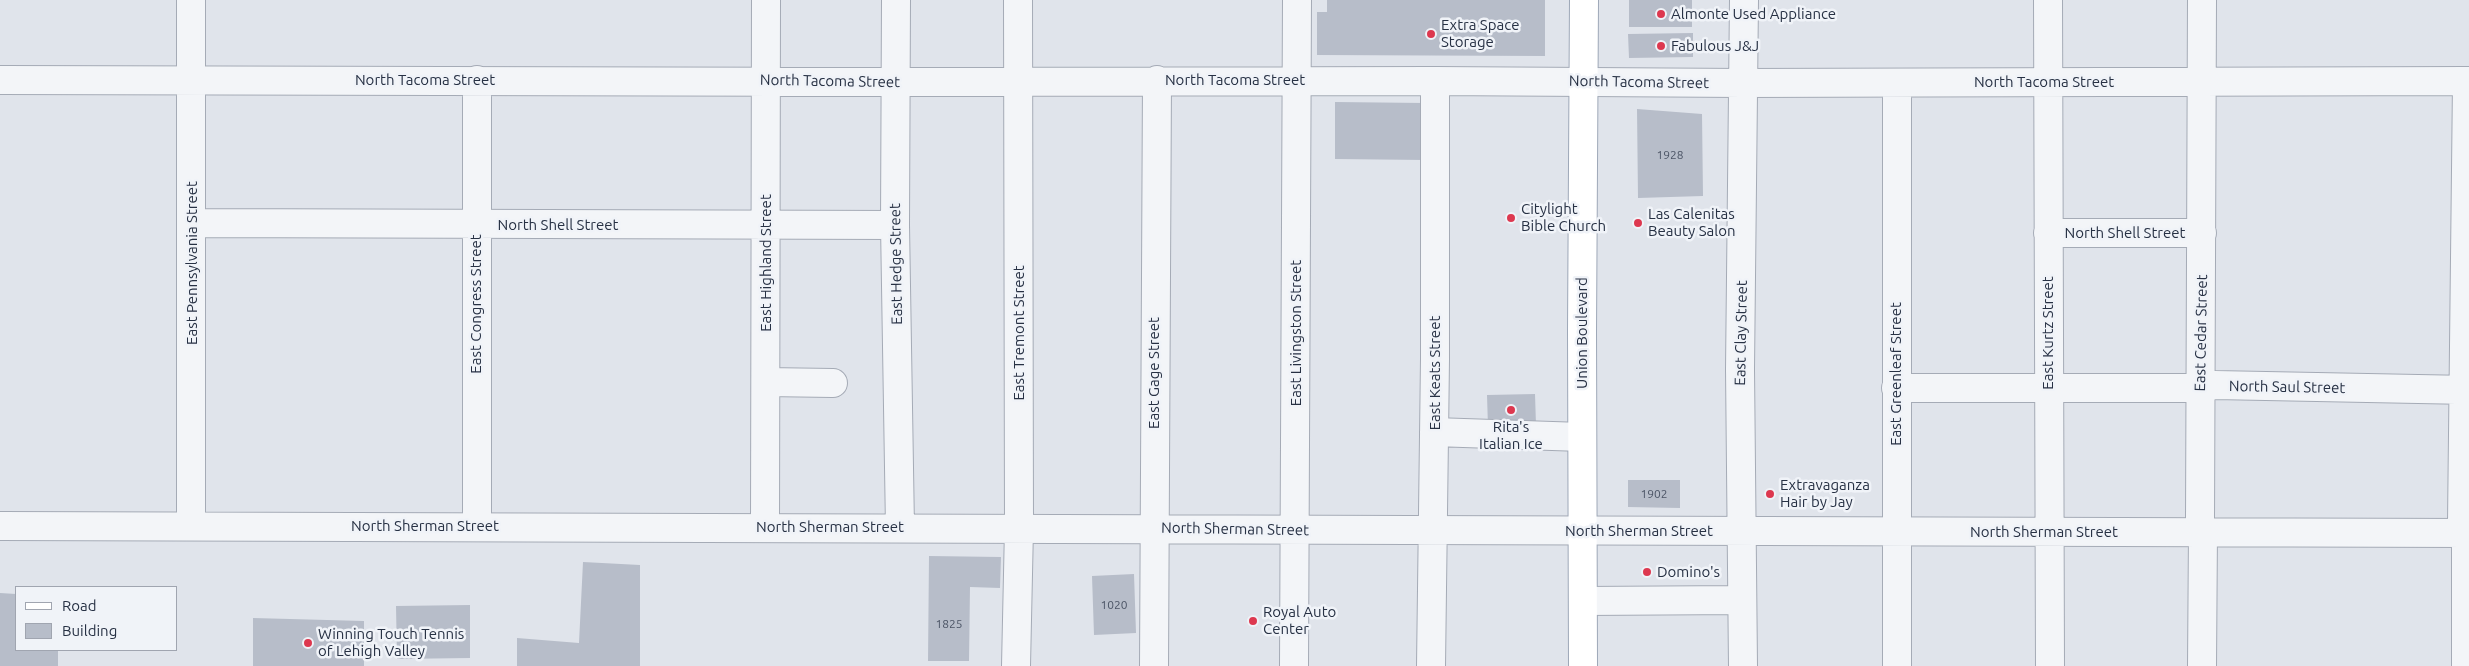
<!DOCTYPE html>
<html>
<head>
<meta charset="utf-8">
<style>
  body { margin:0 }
  #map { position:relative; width:2469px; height:666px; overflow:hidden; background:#e0e4eb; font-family:Ubuntu,sans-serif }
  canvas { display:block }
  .legend { position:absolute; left:15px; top:586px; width:162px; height:65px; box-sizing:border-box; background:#f0f3f8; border:1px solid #a0a5b0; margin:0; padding:6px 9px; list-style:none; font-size:15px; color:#273144 }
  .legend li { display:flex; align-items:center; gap:10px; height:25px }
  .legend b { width:25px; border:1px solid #a0a5b0 }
</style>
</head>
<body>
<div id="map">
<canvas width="2469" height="666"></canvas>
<ul class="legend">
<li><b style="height:6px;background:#fff"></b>Road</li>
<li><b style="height:14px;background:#b7bdc9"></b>Building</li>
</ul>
</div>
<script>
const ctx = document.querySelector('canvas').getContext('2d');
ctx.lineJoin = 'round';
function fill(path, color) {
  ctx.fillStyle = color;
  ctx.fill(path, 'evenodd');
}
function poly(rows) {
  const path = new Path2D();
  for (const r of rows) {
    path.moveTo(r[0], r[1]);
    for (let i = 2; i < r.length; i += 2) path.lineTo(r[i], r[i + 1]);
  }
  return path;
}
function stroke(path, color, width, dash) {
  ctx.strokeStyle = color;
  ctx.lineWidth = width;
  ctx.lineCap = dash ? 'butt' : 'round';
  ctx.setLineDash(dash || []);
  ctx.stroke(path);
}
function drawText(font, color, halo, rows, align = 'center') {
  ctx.font = font + ' Ubuntu,sans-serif';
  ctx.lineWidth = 5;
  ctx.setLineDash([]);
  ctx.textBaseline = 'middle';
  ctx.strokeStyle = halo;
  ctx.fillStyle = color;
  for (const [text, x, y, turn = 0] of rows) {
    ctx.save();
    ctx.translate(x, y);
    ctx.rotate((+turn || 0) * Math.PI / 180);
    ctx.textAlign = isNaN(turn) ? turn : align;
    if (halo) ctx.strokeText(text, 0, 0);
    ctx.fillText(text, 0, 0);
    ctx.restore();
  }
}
fill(poly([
  [1327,0,1545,0,1545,56,1317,55,1317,12,1327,12],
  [1629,0,1692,0,1692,27,1629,27],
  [1693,33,1693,57,1629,58,1628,34],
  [1335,102,1425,103,1425,160,1335,159],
  [1637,109,1702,114,1703,196,1638,198],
  [1535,394,1536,425,1488,427,1487,395],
  [1628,480,1680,480,1680,508,1628,507],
  [929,556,1001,557,1000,588,970,587,969,661,928,661],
  [583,562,640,565,640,666,517,666,517,638,579,643],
  [1134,574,1136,633,1094,635,1092,576],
  [0,593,16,594,16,650,58,650,58,666,0,666],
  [470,605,470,658,397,659,396,606],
  [253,618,364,621,364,666,253,666]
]), '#b7bdc9');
const minor = poly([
  [191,0,191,526],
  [896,0,895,225,900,528],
  [2048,0,2050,666],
  [0,80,889,82,1435,81,1743,83,2469,81],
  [477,80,477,527],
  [1897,83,1897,666],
  [192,223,895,225],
  [2048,233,2202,233],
  [766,382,833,383],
  [1896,388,2201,388,2215,385,2469,390],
  [1434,432,1582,437],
  [0,526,2469,533],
  [765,527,766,0],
  [1583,601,1742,600],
  [1016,666,1019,528,1018,0],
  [1154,666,1157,80],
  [1294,666,1297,0],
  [1431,666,1435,359,1435,81],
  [1743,666,1740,369,1744,0],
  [2202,666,2203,531,2200,520,2202,0],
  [2466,666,2466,533,2462,522,2467,82]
]);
const major = poly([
  [1583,666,1582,331,1584,0]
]);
stroke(minor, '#a5abb6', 30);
stroke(major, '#9ea8b8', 30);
stroke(minor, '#f3f5f8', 28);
stroke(major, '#fff', 28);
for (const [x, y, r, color] of [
  [1661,14,5,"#dd384f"],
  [1431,34,5,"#dd384f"],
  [1661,46,5,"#dd384f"],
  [1511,218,5,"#dd384f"],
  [1638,223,5,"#dd384f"],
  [1511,410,5,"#dd384f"],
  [1770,494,5,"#dd384f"],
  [1647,572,5,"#dd384f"],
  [1253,621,5,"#dd384f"],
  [308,643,5,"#dd384f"]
]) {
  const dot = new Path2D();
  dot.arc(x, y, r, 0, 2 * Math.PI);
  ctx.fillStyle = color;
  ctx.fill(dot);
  stroke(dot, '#f0f3f8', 2);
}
drawText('12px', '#4b5465', null, [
  ["1928",1670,155],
  ["1902",1654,494],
  ["1020",1114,605],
  ["1825",949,624]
]);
drawText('15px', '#273144', '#f0f3f8', [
  ["Almonte Used Appliance",1671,14],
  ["Extra Space",1441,25],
  ["Storage",1441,42],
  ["Fabulous J&J",1671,46],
  ["Citylight",1521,209],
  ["Bible Church",1521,226],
  ["Las Calenitas",1648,214],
  ["Beauty Salon",1648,231],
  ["Rita's",1511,427,"center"],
  ["Italian Ice",1511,444,"center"],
  ["Extravaganza",1780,485],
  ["Hair by Jay",1780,502],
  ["Domino's",1657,572],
  ["Royal Auto",1263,612],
  ["Center",1263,629],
  ["Winning Touch Tennis",318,634],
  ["of Lehigh Valley",318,651]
], 'left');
drawText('15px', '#273144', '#f0f3f8', [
  ["North Tacoma Street",425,80],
  ["North Tacoma Street",1235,80],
  ["North Tacoma Street",830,81,1],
  ["North Tacoma Street",1639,82,1],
  ["North Tacoma Street",2044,82],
  ["North Shell Street",558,225],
  ["North Shell Street",2125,233],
  ["East Pennsylvania Street",192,263,-90],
  ["East Highland Street",766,263,-90],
  ["East Hedge Street",896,264,-91],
  ["East Congress Street",476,304,-90],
  ["East Tremont Street",1019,333,-90],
  ["East Livingston Street",1296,333,-90],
  ["Union Boulevard",1582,333,-90],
  ["East Clay Street",1741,333,-89],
  ["East Kurtz Street",2048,333,-90],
  ["East Cedar Street",2201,333,-89],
  ["East Gage Street",1154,373,-90],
  ["East Keats Street",1435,373,-90],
  ["East Greenleaf Street",1896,374,-90],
  ["North Saul Street",2287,387,1],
  ["North Sherman Street",425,526],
  ["North Sherman Street",830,527],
  ["North Sherman Street",1235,529,1],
  ["North Sherman Street",1639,531],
  ["North Sherman Street",2044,532]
]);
</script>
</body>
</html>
